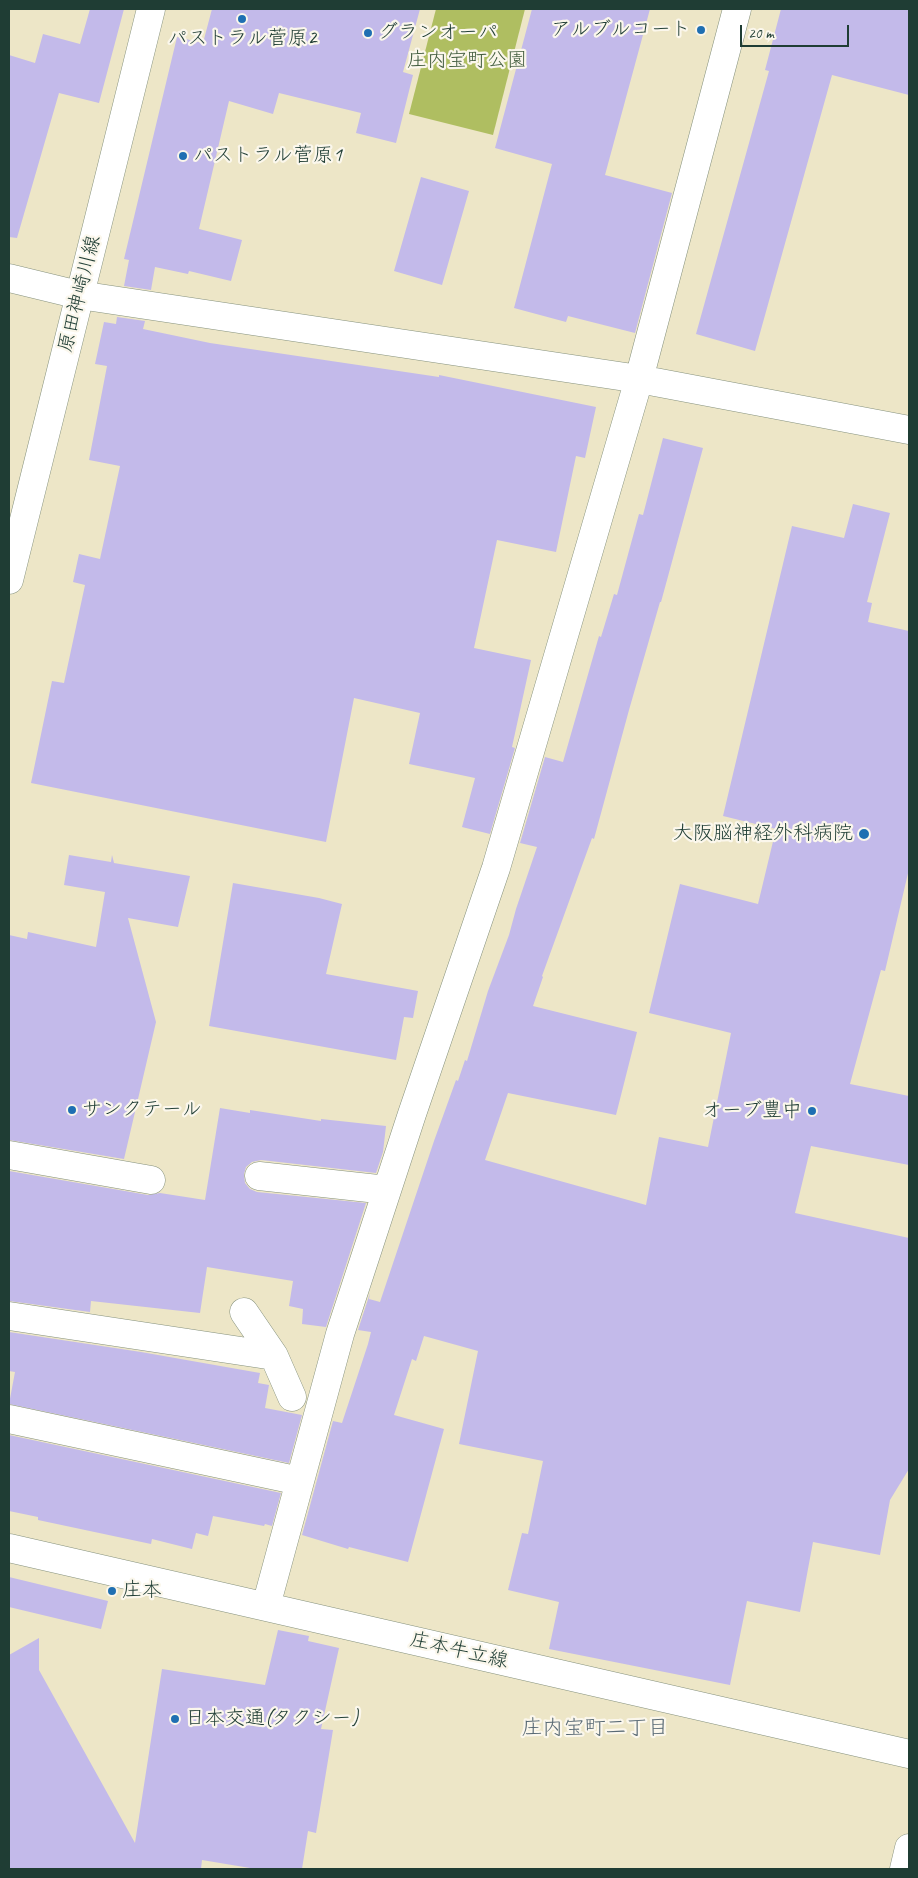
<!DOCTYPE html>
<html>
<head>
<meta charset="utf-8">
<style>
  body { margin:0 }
  #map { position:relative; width:918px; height:1878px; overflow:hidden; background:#ede6c7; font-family:Caveat,sans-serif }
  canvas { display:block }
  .frame { position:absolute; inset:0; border:10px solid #1f3d34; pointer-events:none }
  .scale { position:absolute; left:740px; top:25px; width:109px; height:22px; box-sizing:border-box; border:2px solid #1f3d34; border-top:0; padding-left:6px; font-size:15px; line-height:18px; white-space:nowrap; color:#1f3d34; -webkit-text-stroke:4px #fbf7ec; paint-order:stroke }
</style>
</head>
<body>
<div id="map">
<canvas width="918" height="1878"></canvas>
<div class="frame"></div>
<div class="scale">20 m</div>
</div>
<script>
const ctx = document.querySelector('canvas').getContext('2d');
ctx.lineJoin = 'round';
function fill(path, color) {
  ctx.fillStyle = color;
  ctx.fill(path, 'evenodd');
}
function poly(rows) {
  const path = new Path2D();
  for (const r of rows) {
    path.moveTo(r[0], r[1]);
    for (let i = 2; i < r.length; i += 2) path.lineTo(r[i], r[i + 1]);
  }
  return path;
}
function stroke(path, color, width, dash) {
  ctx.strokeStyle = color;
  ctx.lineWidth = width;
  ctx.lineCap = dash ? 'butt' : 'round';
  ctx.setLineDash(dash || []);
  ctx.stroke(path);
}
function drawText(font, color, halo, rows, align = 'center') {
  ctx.font = font + ' Caveat,"Klee One",sans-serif';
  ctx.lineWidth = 4.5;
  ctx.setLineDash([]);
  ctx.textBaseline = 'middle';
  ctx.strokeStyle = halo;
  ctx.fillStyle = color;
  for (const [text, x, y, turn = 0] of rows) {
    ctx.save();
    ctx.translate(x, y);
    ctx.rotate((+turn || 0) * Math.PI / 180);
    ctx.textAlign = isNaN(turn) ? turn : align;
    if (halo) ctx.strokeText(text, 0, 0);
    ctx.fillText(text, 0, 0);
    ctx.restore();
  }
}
fill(poly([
  [436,9,525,9,493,135,409,114]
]), '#afbe61');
fill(poly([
  [90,9,124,9,99,103,59,93,17,238,9,237,9,55,35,63,43,34,80,44],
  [212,9,420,9,403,72,413,75,396,143,356,133,361,113,279,93,273,114,229,101,199,229,242,240,231,281,189,271,188,274,155,267,151,290,124,286,129,260,124,259,177,37,203,43],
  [532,9,650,9,605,175,672,193,635,333,568,316,566,322,514,308,552,164,495,148],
  [781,9,909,9,909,95,832,75,755,351,696,334,769,71,765,70],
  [421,177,469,191,442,285,394,271],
  [117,317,145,321,143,329,210,343,439,377,439,375,596,407,585,458,576,456,556,552,497,540,474,648,531,660,512,747,515,748,490,834,462,827,475,778,409,764,420,713,354,698,326,842,31,783,52,681,64,683,85,585,73,582,79,554,100,559,120,466,89,460,107,366,95,364,104,322,116,324],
  [663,438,703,448,661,602,660,602,629,710,594,839,592,838,542,976,543,977,533,1006,637,1032,616,1115,508,1093,485,1160,646,1205,659,1137,708,1147,731,1033,649,1013,680,884,758,904,776,829,723,816,792,526,844,538,853,504,890,513,867,602,872,603,868,622,909,631,909,869,885,971,881,970,850,1084,909,1096,909,1165,811,1146,795,1213,909,1238,909,1469,890,1500,880,1555,813,1542,800,1612,747,1601,730,1685,549,1649,559,1602,508,1590,522,1533,528,1534,543,1461,459,1444,478,1351,424,1336,416,1361,412,1359,394,1415,444,1429,408,1562,349,1547,348,1549,302,1535,333,1421,342,1423,368,1344,371,1332,358,1330,370,1293,369,1299,380,1302,434,1141,456,1080,458,1081,465,1060,467,1061,488,991,509,935,516,909,537,847,520,843,545,757,563,762,599,636,601,637,614,594,617,595,639,514,643,515],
  [69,855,111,862,112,855,114,863,190,876,178,927,128,918,156,1022,124,1159,9,1140,9,935,27,939,28,932,96,947,105,892,64,885],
  [233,883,319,898,342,904,326,974,418,991,413,1018,404,1017,396,1060,209,1026],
  [220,1108,250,1113,250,1110,321,1121,321,1119,386,1126,383,1152,376,1173,261,1160,252,1162,246,1167,244,1174,245,1183,250,1189,257,1192,366,1203,326,1327,302,1324,303,1309,289,1306,293,1281,207,1267,200,1313,91,1301,90,1312,9,1301,9,1171,148,1195,160,1193,205,1200],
  [9,1332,141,1352,260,1373,258,1383,269,1385,265,1408,302,1415,289,1463,9,1404,15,1372,9,1371],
  [9,1435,281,1493,272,1526,265,1524,264,1526,213,1516,208,1536,196,1533,192,1549,152,1539,151,1544,38,1520,38,1517,9,1511],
  [9,1577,108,1601,101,1629,9,1607],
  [278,1630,309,1636,308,1641,339,1648,321,1729,333,1730,316,1833,308,1831,302,1869,256,1869,202,1860,201,1869,9,1869,9,1655,39,1638,39,1670,135,1843,162,1669,265,1685]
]), '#c3baea');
const minor = poly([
  [9,278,79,295,639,379,909,430],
  [9,1155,151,1180],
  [259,1176,387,1190],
  [244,1312,274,1356,292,1397],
  [9,1316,274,1356],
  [9,1419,300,1481],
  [266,1606,340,1334,412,1114,496,868,639,379,737,9]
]);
const tertiary = poly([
  [9,580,151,9]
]);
const secondary = poly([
  [9,1548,909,1754]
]);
const primary = poly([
  [904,1869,909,1848]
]);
stroke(minor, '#86927e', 29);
stroke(tertiary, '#86927e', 29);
stroke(secondary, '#86927e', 29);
stroke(primary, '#86927e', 29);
stroke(minor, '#fff', 28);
stroke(tertiary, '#fff', 28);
stroke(secondary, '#fff', 28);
stroke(primary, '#fff', 28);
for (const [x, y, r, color] of [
  [242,19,5,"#1f6fb2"],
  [701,30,5,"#1f6fb2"],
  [368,33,5,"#1f6fb2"],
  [183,156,5,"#1f6fb2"],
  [864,834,6,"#1f6fb2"],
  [72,1110,5,"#1f6fb2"],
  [812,1111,5,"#1f6fb2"],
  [112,1591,5,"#1f6fb2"],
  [175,1719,5,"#1f6fb2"]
]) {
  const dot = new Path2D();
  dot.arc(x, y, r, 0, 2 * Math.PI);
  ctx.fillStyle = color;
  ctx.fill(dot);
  stroke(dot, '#fbf7ec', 2);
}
drawText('20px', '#1f3d34', '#fbf7ec', [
  ["アルブルコート",691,30,"right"],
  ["グランオーパ",378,33],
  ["パストラル菅原2",242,39,"center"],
  ["パストラル菅原1",193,156],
  ["大阪脳神経外科病院",853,834,"right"],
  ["サンクテール",82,1110],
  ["オーブ豊中",802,1111,"right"],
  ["庄本",122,1591],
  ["日本交通(タクシー)",185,1719]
], 'left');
drawText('20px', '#435d3f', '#fbf7ec', [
  ["庄内宝町公園",467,61]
]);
drawText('20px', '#1f3d34', '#fbf7ec', [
  ["原田神崎川線",80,294,-76],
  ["庄本牛立線",459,1651,13]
]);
drawText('21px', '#586974', '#fbf7ec', [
  ["庄内宝町二丁目",595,1728]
]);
</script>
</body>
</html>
